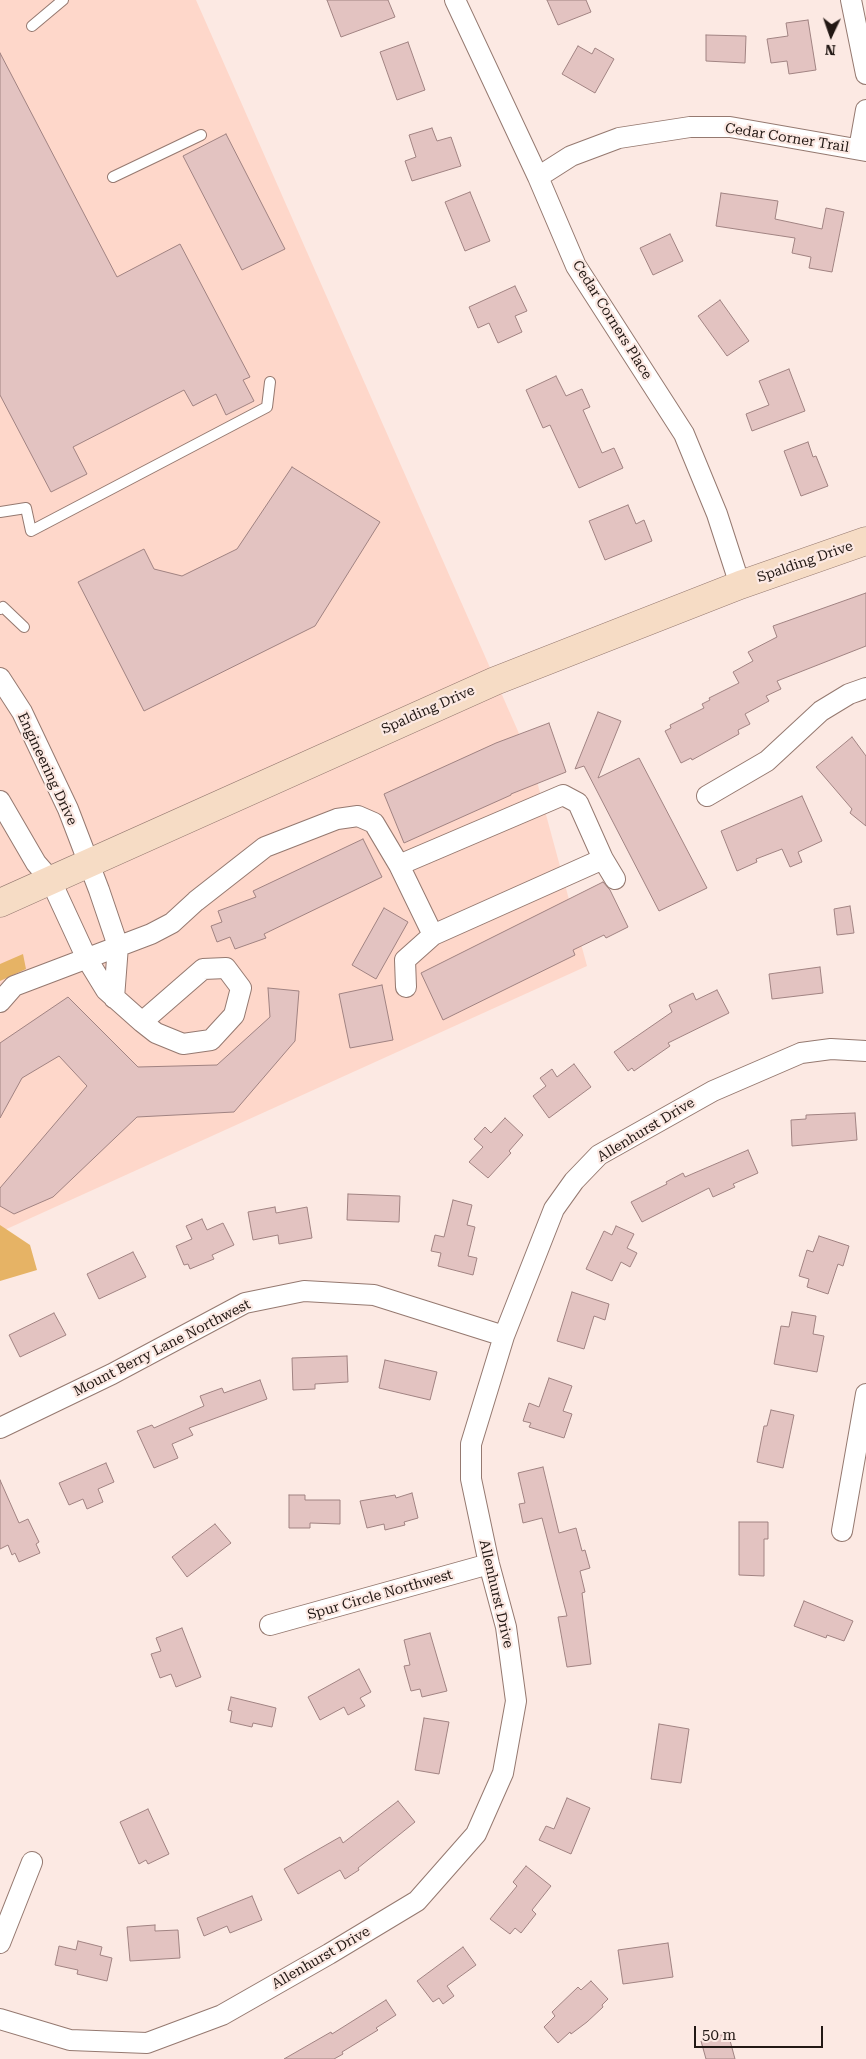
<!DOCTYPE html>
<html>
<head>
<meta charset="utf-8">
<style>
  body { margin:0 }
  #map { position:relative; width:866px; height:2059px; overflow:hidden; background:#fce9e3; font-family:"Roboto Serif",serif }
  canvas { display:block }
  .north { position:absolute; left:806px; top:10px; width:50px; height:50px; -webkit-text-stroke:4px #fce9e3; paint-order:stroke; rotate:183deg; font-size:14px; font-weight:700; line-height:20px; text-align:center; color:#221814 }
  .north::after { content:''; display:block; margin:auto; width:18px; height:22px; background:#221814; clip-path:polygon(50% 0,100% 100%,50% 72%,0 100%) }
  .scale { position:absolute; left:694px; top:2026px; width:129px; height:22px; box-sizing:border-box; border:2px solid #221814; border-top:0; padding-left:6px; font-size:15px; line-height:18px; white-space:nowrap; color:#221814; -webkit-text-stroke:4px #fce9e3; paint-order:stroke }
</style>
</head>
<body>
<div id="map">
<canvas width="866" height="2059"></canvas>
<div class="north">N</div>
<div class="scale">50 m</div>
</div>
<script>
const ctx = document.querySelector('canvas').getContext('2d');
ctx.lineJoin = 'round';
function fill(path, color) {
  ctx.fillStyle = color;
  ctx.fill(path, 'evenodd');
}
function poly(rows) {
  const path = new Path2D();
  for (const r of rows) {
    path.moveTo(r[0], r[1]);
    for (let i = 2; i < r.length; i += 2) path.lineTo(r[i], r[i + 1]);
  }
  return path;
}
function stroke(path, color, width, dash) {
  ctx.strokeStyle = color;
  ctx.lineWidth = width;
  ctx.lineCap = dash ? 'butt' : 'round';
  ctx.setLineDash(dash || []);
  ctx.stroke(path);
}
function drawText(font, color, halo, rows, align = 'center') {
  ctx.font = font + ' "Roboto Serif",serif';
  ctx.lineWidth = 4.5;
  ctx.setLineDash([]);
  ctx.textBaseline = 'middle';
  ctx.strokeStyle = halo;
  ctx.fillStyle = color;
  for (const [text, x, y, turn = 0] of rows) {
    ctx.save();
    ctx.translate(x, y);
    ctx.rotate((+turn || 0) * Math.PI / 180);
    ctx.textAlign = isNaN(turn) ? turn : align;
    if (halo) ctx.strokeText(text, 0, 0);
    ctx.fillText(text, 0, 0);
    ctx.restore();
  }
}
fill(poly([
  [0,0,196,0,532,763,587,966,0,1232]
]), '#fed7ca');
fill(poly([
  [23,954,26,969,0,981,0,964],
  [0,1225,30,1245,37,1270,0,1281]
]), '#e6b365');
const building = poly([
  [327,0,388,0,395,17,341,37,327,0],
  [547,0,586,0,591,12,558,25,547,0],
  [808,20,816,70,789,74,787,61,771,63,767,39,788,36,786,23,808,20],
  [706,35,746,36,745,63,706,61,706,35],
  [408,42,425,90,397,100,380,52,408,42],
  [578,46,592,54,595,48,614,59,595,93,562,74,578,46],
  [0,53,117,277,180,244,250,377,243,380,254,401,226,415,216,394,193,406,184,390,73,447,87,474,51,492,0,395,0,53],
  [432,128,437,141,451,137,461,166,412,181,405,161,416,157,409,135,432,128],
  [226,134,285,249,242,270,183,156,226,134],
  [470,192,490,241,465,251,445,202,470,192],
  [721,193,778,201,775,219,822,229,826,208,844,212,832,272,809,268,811,257,792,253,795,238,716,226,721,193],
  [670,234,683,261,653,275,640,248,670,234],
  [515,286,527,311,515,316,522,332,498,343,489,323,478,328,469,307,515,286],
  [720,300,749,341,727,356,698,316,720,300],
  [789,369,805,411,752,431,746,414,769,405,759,381,789,369],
  [556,376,566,396,582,389,590,407,583,410,602,453,614,448,623,468,579,488,550,425,543,428,526,390,556,376],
  [808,442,813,457,816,456,828,486,801,496,784,451,808,442],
  [292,467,380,522,315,626,144,711,78,582,144,549,154,569,182,576,237,549,292,467],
  [628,505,636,524,644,520,652,541,605,560,589,521,628,505],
  [866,593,866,646,777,681,781,689,766,696,769,701,745,714,750,724,738,730,739,734,692,760,691,758,681,763,665,731,671,728,670,725,704,708,702,704,710,700,709,698,739,683,733,672,753,661,748,652,777,637,773,626,866,593],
  [598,712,621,721,598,778,639,758,707,888,659,911,584,766,575,769,598,712],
  [549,723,566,772,511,794,511,795,404,843,384,794,496,743,549,723],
  [852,737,866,756,866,826,850,813,852,809,816,767,852,737],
  [802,796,822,841,798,852,802,862,790,867,782,849,756,859,757,862,737,871,721,831,802,796],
  [363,839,382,877,264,934,266,938,235,949,230,937,217,942,211,926,222,922,218,911,256,897,253,891,363,839],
  [603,882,610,890,628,927,606,938,604,935,573,950,575,955,443,1020,421,973,603,882],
  [850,906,854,933,837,935,834,909,850,906],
  [384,908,408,922,376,979,352,965,384,908],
  [820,967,823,993,772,999,769,974,820,967],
  [382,985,393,1040,350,1048,339,994,382,985],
  [268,988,299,991,295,1041,234,1112,137,1117,53,1197,14,1214,0,1206,0,1188,87,1086,59,1056,22,1078,0,1118,0,1043,68,997,138,1067,217,1065,270,1017,268,988],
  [717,990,729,1013,668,1043,670,1046,634,1071,632,1068,628,1071,614,1052,672,1012,669,1005,693,993,696,1000,717,990],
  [574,1064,591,1087,549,1118,533,1096,546,1086,540,1078,552,1069,557,1077,574,1064],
  [855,1113,857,1140,792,1146,791,1120,806,1119,806,1115,855,1113],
  [505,1118,523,1135,509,1151,511,1153,488,1178,469,1162,483,1147,474,1139,485,1127,491,1133,505,1118],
  [748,1150,758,1173,733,1184,735,1187,713,1197,709,1188,642,1222,631,1202,667,1184,666,1182,683,1173,685,1177,748,1150],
  [348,1194,400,1196,399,1222,347,1220,348,1194],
  [453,1200,472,1205,467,1225,475,1227,468,1256,477,1258,473,1275,438,1266,441,1253,431,1251,435,1235,444,1237,453,1200],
  [275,1207,276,1213,307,1207,312,1238,279,1244,278,1235,253,1240,248,1212,275,1207],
  [202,1219,207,1230,223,1223,234,1245,212,1255,214,1259,190,1269,188,1264,184,1265,176,1246,192,1239,186,1226,202,1219],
  [616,1226,634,1234,627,1248,637,1253,630,1267,621,1262,612,1281,586,1269,604,1231,612,1235,616,1226],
  [819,1236,849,1246,843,1266,838,1264,828,1294,807,1287,809,1279,799,1276,807,1250,813,1252,819,1236],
  [133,1252,146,1277,99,1299,87,1274,133,1252],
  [572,1292,609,1304,605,1320,594,1316,584,1349,557,1341,572,1292],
  [792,1312,816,1316,813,1334,824,1336,817,1372,774,1364,781,1326,789,1327,792,1312],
  [54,1313,66,1335,20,1357,9,1335,54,1313],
  [347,1356,348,1382,315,1384,315,1389,293,1390,292,1358,347,1356],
  [385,1360,437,1372,430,1400,379,1388,385,1360],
  [549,1378,572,1386,563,1411,572,1414,564,1438,529,1427,531,1423,523,1421,529,1403,539,1407,549,1378],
  [260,1380,267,1399,189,1428,193,1435,172,1444,178,1458,154,1468,137,1431,152,1425,154,1428,204,1406,200,1396,222,1388,224,1393,260,1380],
  [771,1410,794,1415,783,1468,757,1462,764,1426,767,1426,771,1410],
  [106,1463,114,1482,98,1489,103,1502,87,1509,83,1499,69,1505,59,1483,106,1463],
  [543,1467,559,1533,576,1528,582,1551,585,1550,590,1568,580,1571,585,1592,582,1593,591,1664,567,1667,558,1617,567,1616,542,1518,523,1523,519,1504,525,1503,518,1473,543,1467],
  [0,1480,19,1523,28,1519,39,1542,36,1544,40,1553,19,1562,15,1553,12,1555,8,1545,0,1549,0,1480],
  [412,1493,418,1518,404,1522,405,1525,385,1530,384,1524,367,1528,360,1501,395,1495,396,1498,412,1493],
  [289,1495,305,1495,305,1500,340,1500,340,1524,310,1523,310,1528,289,1528,289,1495],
  [739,1522,768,1522,768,1539,764,1539,764,1576,739,1575,739,1522],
  [215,1524,231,1543,187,1577,172,1557,215,1524],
  [804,1601,853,1621,844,1641,827,1635,826,1638,794,1626,804,1601],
  [182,1628,201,1677,176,1687,171,1674,160,1678,151,1654,161,1651,156,1638,182,1628],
  [430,1633,447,1691,422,1697,420,1689,411,1691,404,1666,410,1665,404,1640,430,1633],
  [359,1669,371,1692,360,1698,365,1706,348,1715,344,1707,320,1720,308,1697,359,1669],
  [231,1697,276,1708,272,1727,253,1723,252,1727,230,1722,232,1711,228,1710,231,1697],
  [424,1718,449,1722,439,1774,415,1770,424,1718],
  [659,1724,689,1729,681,1783,651,1779,659,1724],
  [567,1798,590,1808,571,1854,539,1840,546,1826,554,1829,567,1798],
  [398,1801,415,1822,358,1868,359,1870,345,1879,340,1870,298,1894,284,1869,340,1837,343,1843,398,1801],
  [148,1809,169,1854,148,1864,146,1860,139,1864,120,1822,148,1809],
  [526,1866,551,1886,532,1910,536,1914,521,1933,515,1928,510,1934,490,1919,517,1886,513,1882,526,1866],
  [252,1896,262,1920,230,1933,227,1926,204,1936,197,1918,252,1896],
  [155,1925,155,1931,178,1930,180,1958,130,1961,127,1927,155,1925],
  [78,1941,102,1947,100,1955,112,1958,107,1981,77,1974,78,1970,55,1965,59,1946,76,1950,78,1941],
  [668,1943,673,1977,623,1984,618,1950,668,1943],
  [463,1947,476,1965,447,1986,454,1996,443,2004,439,1998,433,2002,417,1981,463,1947],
  [591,1981,608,1999,602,2005,603,2007,587,2022,571,2034,570,2032,558,2043,544,2027,555,2016,552,2012,578,1987,581,1990,591,1981],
  [386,2000,396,2015,376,2028,378,2030,342,2052,343,2054,334,2059,284,2059,331,2032,332,2034,386,2000],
  [728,2033,735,2059,706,2059,701,2041,728,2033]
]);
fill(building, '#e3c3c1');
stroke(building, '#a18382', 1);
const service = poly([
  [32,26,63,0],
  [113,177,201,135],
  [0,512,26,508,31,531,267,407,270,382],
  [0,609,3,607,24,627]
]);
const minor = poly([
  [455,0,538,177,576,266,684,434,717,514,740,585],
  [851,0,866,74],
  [859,149,866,110],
  [538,177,571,156,619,138,690,127,730,127,866,151],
  [0,678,22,712,68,809,99,890,118,946,114,998],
  [707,796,767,761,821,711,849,694,866,688],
  [0,801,36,863,50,879,87,959,106,990,142,1022,156,1033,183,1044,211,1040,234,1015,241,988,226,968,203,969,142,1022],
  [399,865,563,795,578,803,603,859,615,879],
  [406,987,405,960,433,935,603,859],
  [0,1002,14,986,151,934,172,923,196,901,265,847,337,819,358,816,374,823,399,865,433,935],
  [0,1428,112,1374,245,1303,304,1291,374,1295,504,1336],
  [842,1531,866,1394],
  [270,1625,489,1564],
  [0,1943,32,1862],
  [0,2019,70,2040,147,2043,222,2015,329,1954,417,1901,476,1834,503,1773,516,1701,506,1627,489,1564,471,1479,471,1444,504,1336,554,1209,574,1181,599,1155,713,1091,801,1053,831,1049,866,1051]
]);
const secondary = poly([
  [0,903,495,681,740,585,866,541]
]);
stroke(service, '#957970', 12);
stroke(minor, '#957970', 22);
stroke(secondary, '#957970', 29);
stroke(service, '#fff', 10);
stroke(minor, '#fff', 20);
stroke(secondary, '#f6dcc5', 28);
drawText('14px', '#221814', '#fce9e3', [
  ["Cedar Corner Trail",787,138,9],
  ["Cedar Corners Place",612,320,58],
  ["Spalding Drive",805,562,-19],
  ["Spalding Drive",428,710,-24],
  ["Engineering Drive",47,769,65],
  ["Allenhurst Drive",646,1130,-31],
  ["Mount Berry Lane Northwest",162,1348,-27],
  ["Allenhurst Drive",496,1594,77],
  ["Spur Circle Northwest",380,1595,-16],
  ["Allenhurst Drive",321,1958,-30]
]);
</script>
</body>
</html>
